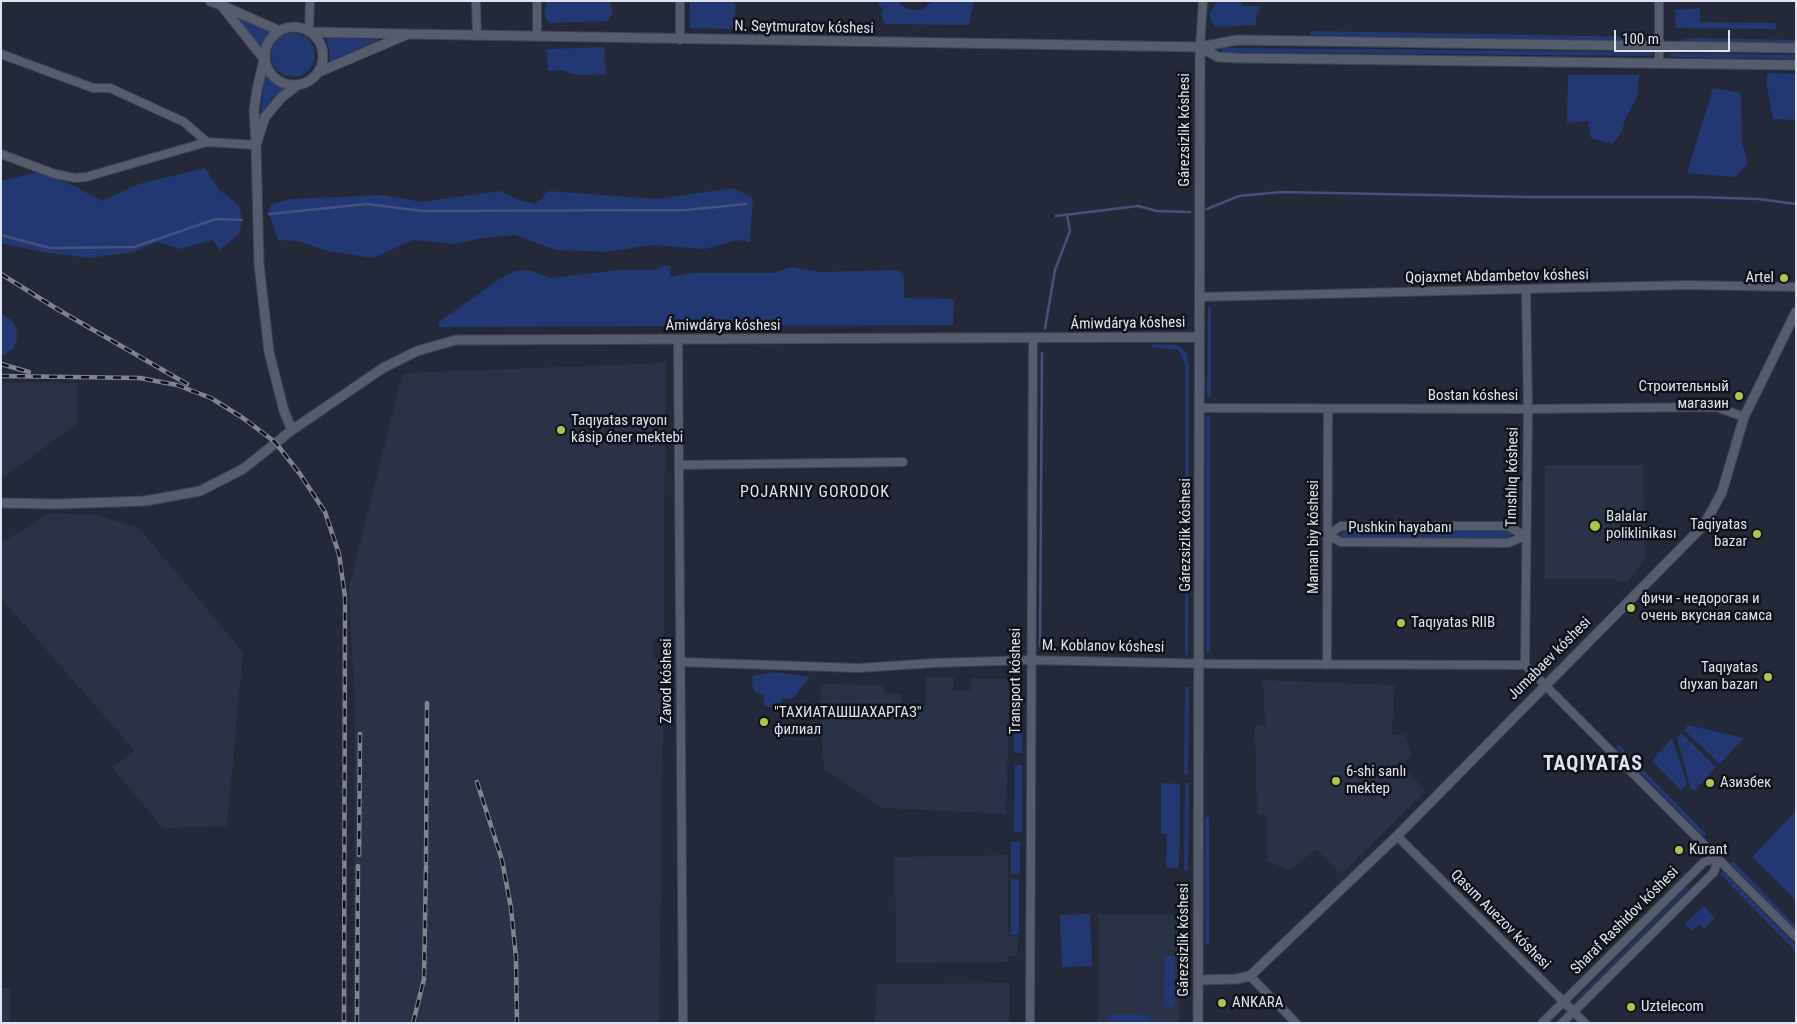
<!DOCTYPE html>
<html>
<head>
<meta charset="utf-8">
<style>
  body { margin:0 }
  #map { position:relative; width:1797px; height:1024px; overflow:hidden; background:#232938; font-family:"Roboto Condensed",sans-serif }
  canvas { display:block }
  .frame { position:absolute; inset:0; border:2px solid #dfe3ed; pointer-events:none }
  .scale { position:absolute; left:1614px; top:30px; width:116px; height:22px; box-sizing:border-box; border:2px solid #dfe3ed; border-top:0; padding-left:6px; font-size:15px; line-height:18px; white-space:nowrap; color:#dfe3ed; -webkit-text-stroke:4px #0f1219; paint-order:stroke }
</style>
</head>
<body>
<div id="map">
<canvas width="1797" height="1024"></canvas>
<div class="frame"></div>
<div class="scale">100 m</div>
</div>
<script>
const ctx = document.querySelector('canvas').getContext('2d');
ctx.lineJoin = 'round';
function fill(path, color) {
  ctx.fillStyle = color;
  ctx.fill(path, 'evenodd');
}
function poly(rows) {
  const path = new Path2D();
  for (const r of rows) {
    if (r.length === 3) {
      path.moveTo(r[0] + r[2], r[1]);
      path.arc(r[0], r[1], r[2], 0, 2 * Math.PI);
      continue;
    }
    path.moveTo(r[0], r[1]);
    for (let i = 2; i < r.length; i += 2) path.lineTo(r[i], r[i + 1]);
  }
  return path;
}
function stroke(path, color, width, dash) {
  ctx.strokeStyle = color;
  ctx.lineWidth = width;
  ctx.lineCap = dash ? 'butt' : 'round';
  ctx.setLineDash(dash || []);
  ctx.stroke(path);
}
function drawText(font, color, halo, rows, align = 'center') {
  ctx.font = font + ' "Roboto Condensed",sans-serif';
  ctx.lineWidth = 5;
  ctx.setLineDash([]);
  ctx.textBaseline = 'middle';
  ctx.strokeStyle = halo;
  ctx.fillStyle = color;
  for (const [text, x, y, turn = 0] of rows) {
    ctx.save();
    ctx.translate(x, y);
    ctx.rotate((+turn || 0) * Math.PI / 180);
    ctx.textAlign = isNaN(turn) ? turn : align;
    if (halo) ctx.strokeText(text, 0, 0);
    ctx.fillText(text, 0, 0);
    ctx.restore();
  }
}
fill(poly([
  [665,363,664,636,653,640,653,658,664,662,659,1023,353,1023,355,716,349,587,403,373],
  [1,382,78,383,78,423,1,479],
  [1545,465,1643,465,1645,559,1628,581,1615,581,1615,579,1545,579],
  [50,513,98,515,139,528,243,652,227,826,163,828,112,768,134,750,1,598,1,543],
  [926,677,954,677,953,690,970,691,971,678,1010,679,1006,814,882,808,824,769,820,714,821,684,883,685,884,693,902,694,902,706,925,706],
  [1263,680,1394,685,1392,734,1405,735,1412,756,1401,765,1426,791,1341,874,1316,849,1290,870,1267,861,1267,815,1257,814,1255,733,1255,725,1265,725],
  [1008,855,1008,936,1018,936,1017,956,1008,956,1008,962,896,963,895,857],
  [1098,914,1179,915,1179,1023,1098,1023],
  [1009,983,1009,1023,875,1023,877,984],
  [1,988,10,988,10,1023,1,1023]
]), '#293247');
fill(poly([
  [547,1,610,1,613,13,608,21,549,23,544,13],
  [690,1,732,1,736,6,733,29,690,28],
  [878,1,900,1,900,4,910,10,921,10,934,1,974,1,969,25,885,24,881,15,884,10,878,4],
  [1217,1,1242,1,1242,6,1261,6,1256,16,1256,25,1214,27,1209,15],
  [1700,8,1700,22,1775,23,1776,29,1676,28,1675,10],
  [234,14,274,31,262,50],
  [1310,31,1646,37,1646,41,1310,35],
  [293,55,22],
  [326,36,380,40,329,62,330,54],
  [1694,38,1796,40,1796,44,1680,42,1681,40],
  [604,47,606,74,591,75,576,75,562,70,548,71,547,49],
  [1221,48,1653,52,1653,56,1221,52],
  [1669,53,1796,55,1796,59,1669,57],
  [265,73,272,82,286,89,271,102,260,119],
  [1768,73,1796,74,1796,120,1773,119,1766,82],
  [1568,75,1639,75,1637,97,1625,119,1622,132,1612,144,1591,138,1588,121,1567,123],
  [1713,88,1741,93,1742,143,1748,163,1735,177,1687,173],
  [205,168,218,189,239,205,242,220,239,234,220,250,212,240,180,249,157,242,134,252,89,258,43,252,1,243,1,181,38,172,74,186,102,201,139,184],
  [734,188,753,198,750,242,737,240,705,249,651,245,606,252,556,250,515,235,482,238,456,244,413,240,373,258,328,251,297,241,278,240,269,214,270,205,290,199,384,195,421,202,500,191,519,200,536,204,549,191,657,199],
  [663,266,671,266,670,277,691,273,774,273,791,267,821,272,900,270,904,279,904,298,954,299,953,325,439,327,439,322,501,278,515,271,529,270,550,278,620,270,656,270],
  [1208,307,1211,307,1211,397,1207,397],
  [1,313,10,319,16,327,17,339,14,348,4,355,1,354],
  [1152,344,1177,345,1182,348,1187,354,1189,367,1188,655,1185,655,1185,366,1179,350,1152,347],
  [1206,416,1210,416,1210,653,1206,652],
  [1344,531,1510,531,1512,534,1510,538,1344,538,1340,534],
  [774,672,810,677,793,698,782,699,781,707,765,707,763,695,754,691,752,685,753,676],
  [1185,687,1189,687,1188,774,1184,774],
  [1014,722,1022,722,1022,753,1014,753],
  [1688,725,1744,738,1720,764,1684,730],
  [1681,733,1716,767,1694,791,1690,787,1677,737],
  [1672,738,1687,784,1681,790,1652,761],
  [1619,745,1706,834,1703,837,1616,747],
  [1015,765,1022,765,1022,832,1014,832],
  [1161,783,1180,784,1179,868,1166,868,1167,834,1161,834],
  [1185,783,1189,783,1188,870,1184,870],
  [1796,811,1796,900,1752,857],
  [1205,817,1209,817,1209,944,1205,944],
  [1011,842,1020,842,1020,874,1011,874],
  [1733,861,1796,926,1796,932,1730,864],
  [1723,871,1796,945,1796,952,1720,874],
  [1011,879,1019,879,1019,935,1011,935],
  [1688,886,1689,888,1576,1001,1575,1000],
  [1704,906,1715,918,1704,929,1699,924,1692,931,1685,924],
  [1090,914,1092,966,1062,967,1060,915],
  [1165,956,1175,956,1175,1007,1164,1007],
  [1109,1014,1149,1015,1149,1023,1109,1023]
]), '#233872');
stroke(poly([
  [1207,209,1239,196,1281,192,1529,197,1696,197,1759,199,1796,204],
  [269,214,367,204,422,211,686,210,746,204],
  [1056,216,1138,206,1157,211,1190,212],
  [1,235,50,248,134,247,216,219,242,220],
  [1045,328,1055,270,1070,231,1067,215],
  [1040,646,1042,353]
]), '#46507c', 2.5);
const minor = poly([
  [476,1,477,36],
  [309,32,310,1],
  [537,37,537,1],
  [680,40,680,1],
  [1200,47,1203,1],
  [1,54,93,88,110,88,184,122,207,142],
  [1659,63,1659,1],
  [1,154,55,174,75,178,86,177,207,142,256,145],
  [1199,297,1686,285,1796,287],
  [678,339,683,1023],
  [1200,408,1528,409,1716,407,1744,417],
  [679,465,903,462],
  [1341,526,1508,526,1525,536,1508,543,1341,542,1328,535,1341,526],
  [681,662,858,668,934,663,1030,660,1218,664,1525,665],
  [1327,665,1328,410],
  [1525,665,1796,937],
  [1525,665,1528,409,1526,289],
  [1397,836,1585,1023],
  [1250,976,1296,1023],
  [1030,1023,1033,339],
  [1542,1023,1704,862,1718,858],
  [1562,1023,1714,872,1718,858]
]);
const tertiary = poly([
  [210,1,221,5],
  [294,56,29],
  [280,31,221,5,264,59,257,90,254,110,256,145,265,117,282,97,298,85],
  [309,32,408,34,319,72],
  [408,34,1200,47,1237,40,1796,48],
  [1200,47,1218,57,1239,58,1796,65],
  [256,145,259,264,269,352,284,411,292,430],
  [1,503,57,504,145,501,200,491,243,469,292,430,383,368,417,351,456,340,1199,337],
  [1198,980,1236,979,1250,976,1397,836,1704,525,1722,492,1744,417,1796,312],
  [1198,1023,1200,47]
]);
stroke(minor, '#3f4450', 10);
stroke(tertiary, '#3f4450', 11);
stroke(minor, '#555c6d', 8);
stroke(tertiary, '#555c6d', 9);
const rail = poly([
  [1,274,57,309,187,384],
  [1,364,29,372],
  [1,376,140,378,177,385,211,398,243,418,275,442,300,474,325,512,339,554,345,597,344,1023],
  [477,782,502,860,511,908,516,958,517,1023],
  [359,855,360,734],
  [426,862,427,703],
  [357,1023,358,866],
  [413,1023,424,979,426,866]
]);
stroke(rail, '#7f8490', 4.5);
stroke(rail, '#0f1219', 2.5, [8]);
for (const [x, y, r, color] of [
  [1784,278,5,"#b2c34c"],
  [1739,396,5,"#b2c34c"],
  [561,430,5,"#b2c34c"],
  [1595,526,6,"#b2c34c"],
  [1757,534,5,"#b2c34c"],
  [1631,608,5,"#b2c34c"],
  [1401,623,5,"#b2c34c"],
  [1768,677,5,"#b2c34c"],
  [764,722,5,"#b2c34c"],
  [1336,781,5,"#b2c34c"],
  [1710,783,5,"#b2c34c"],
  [1679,850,5,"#b2c34c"],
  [1222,1003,5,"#b2c34c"],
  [1631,1007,5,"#b2c34c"]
]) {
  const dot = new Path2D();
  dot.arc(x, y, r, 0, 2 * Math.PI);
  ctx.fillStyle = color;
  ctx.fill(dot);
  stroke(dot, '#0f1219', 2);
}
drawText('15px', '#dfe3ed', '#0f1219', [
  ["N. Seytmuratov kóshesi",804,28,1],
  ["Gárezsizlik kóshesi",1185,130,-90],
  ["Qojaxmet Abdambetov kóshesi",1497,277,-1],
  ["Ámiwdárya kóshesi",1128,324,-1],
  ["Ámiwdárya kóshesi",723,326],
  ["Bostan kóshesi",1473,396],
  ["Tınıshlıq kóshesi",1513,477,-89],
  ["Pushkin hayabanı",1400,528],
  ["Gárezsizlik kóshesi",1186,535,-90],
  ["Maman biy kóshesi",1314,537,-90],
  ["M. Koblanov kóshesi",1103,647,1],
  ["Jumabaev kóshesi",1550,659,-45],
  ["Zavod kóshesi",667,681,-90],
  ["Transport kóshesi",1016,681,-90],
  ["Qasım Auezov kóshesi",1500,920,45],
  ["Sharaf Rashidov kóshesi",1625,921,-45],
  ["Gárezsizlik kóshesi",1184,940,-90]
]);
drawText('15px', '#dfe3ed', '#0f1219', [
  ["Artel",1774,278,"right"],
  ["Строительный",1729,387,"right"],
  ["магазин",1729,404,"right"],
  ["Taqıyatas rayonı",571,421],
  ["kásip óner mektebi",571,438],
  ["Balalar",1606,517],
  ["poliklinikası",1606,534],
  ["Taqiyatas",1747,525,"right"],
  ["bazar",1747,542,"right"],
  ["фичи - недорогая и",1641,599],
  ["очень вкусная самса",1641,616],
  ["Taqıyatas RIIB",1411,623],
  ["Taqıyatas",1758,668,"right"],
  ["dıyxan bazarı",1758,685,"right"],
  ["\"ТАХИАТАШШАХАРГАЗ\"",774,713],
  ["филиал",774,730],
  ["6-shi sanlı",1346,772],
  ["mektep",1346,789],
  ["Азизбек",1720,783],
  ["Kurant",1689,850],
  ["ANKARA",1232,1003],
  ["Uztelecom",1641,1007]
], 'left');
ctx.letterSpacing = '1px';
drawText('16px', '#dfe3ed', '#0f1219', [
  ["POJARNIY GORODOK",815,493]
]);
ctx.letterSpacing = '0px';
ctx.letterSpacing = '1px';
drawText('bold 20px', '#dfe3ed', '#0f1219', [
  ["TAQIYATAS",1593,765]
]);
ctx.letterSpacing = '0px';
</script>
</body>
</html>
